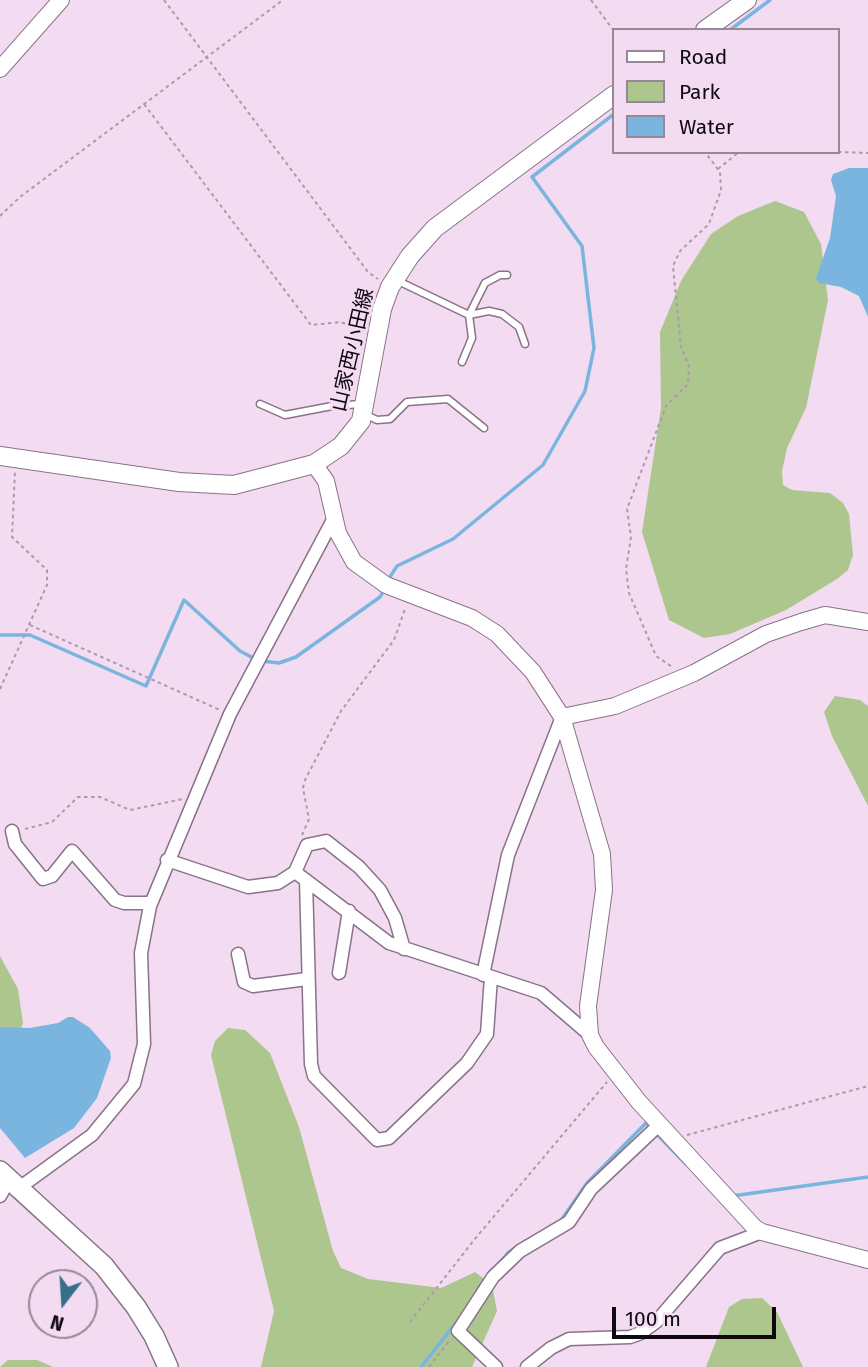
<!DOCTYPE html>
<html>
<head>
<meta charset="utf-8">
<style>
  body { margin:0 }
  #map { position:relative; width:868px; height:1367px; overflow:hidden; background:#f3dbf2; font-family:"Fira Sans",sans-serif }
  canvas { display:block }
  .legend { position:absolute; left:612px; top:28px; width:228px; height:126px; box-sizing:border-box; background:#f3dbf2; border:2px solid #988798; margin:0; padding:9px 12px; list-style:none; font-size:21px; color:#100910 }
  .legend li { display:flex; align-items:center; gap:14px; height:35px }
  .legend b { width:35px; border:2px solid #988798 }
  .north { position:absolute; left:28px; top:1269px; width:70px; height:70px; box-sizing:border-box; background:#f3dbf2; border:2px solid #988798; border-radius:50%; rotate:197deg; font-size:19px; font-weight:700; line-height:28px; text-align:center; color:#100910 }
  .north::after { content:''; display:block; margin:auto; width:24px; height:32px; background:#386e8a; clip-path:polygon(50% 0,100% 100%,50% 72%,0 100%) }
  .scale { position:absolute; left:612px; top:1307px; width:164px; height:32px; box-sizing:border-box; border:4px solid #100910; border-top:0; padding-left:9px; font-size:21px; line-height:24px; white-space:nowrap; color:#100910; -webkit-text-stroke:5px #f3dbf2; paint-order:stroke }
</style>
</head>
<body>
<div id="map">
<canvas width="868" height="1367"></canvas>
<ul class="legend">
<li><b style="height:9px;background:#fff"></b>Road</li>
<li><b style="height:19px;background:#acc68e"></b>Park</li>
<li><b style="height:19px;background:#7ab5df"></b>Water</li>
</ul>
<div class="north">N</div>
<div class="scale">100 m</div>
</div>
<script>
const ctx = document.querySelector('canvas').getContext('2d');
ctx.lineJoin = 'round';
function fill(path, color) {
  ctx.fillStyle = color;
  ctx.fill(path, 'evenodd');
}
function poly(rows) {
  const path = new Path2D();
  for (const r of rows) {
    path.moveTo(r[0], r[1]);
    for (let i = 2; i < r.length; i += 2) path.lineTo(r[i], r[i + 1]);
  }
  return path;
}
function stroke(path, color, width, dash) {
  ctx.strokeStyle = color;
  ctx.lineWidth = width;
  ctx.lineCap = dash ? 'butt' : 'round';
  ctx.setLineDash(dash || []);
  ctx.stroke(path);
}
function drawText(font, color, halo, rows, align = 'center') {
  ctx.font = font + ' "Fira Sans","Noto Sans JP",sans-serif';
  ctx.lineWidth = 6;
  ctx.setLineDash([]);
  ctx.textBaseline = 'middle';
  ctx.strokeStyle = halo;
  ctx.fillStyle = color;
  for (const [text, x, y, turn = 0] of rows) {
    ctx.save();
    ctx.translate(x, y);
    ctx.rotate((+turn || 0) * Math.PI / 180);
    ctx.textAlign = isNaN(turn) ? turn : align;
    if (halo) ctx.strokeText(text, 0, 0);
    ctx.fillText(text, 0, 0);
    ctx.restore();
  }
}
fill(poly([
  [775,201,804,212,821,244,828,300,806,408,787,448,782,471,783,485,792,490,830,493,843,503,849,514,853,555,848,570,837,579,786,610,730,634,704,638,669,620,642,532,661,408,660,332,681,281,711,234,738,216],
  [835,696,860,700,868,706,868,806,832,736,824,712],
  [0,956,18,989,23,1023,12,1047,0,1055],
  [228,1028,245,1030,270,1053,299,1127,333,1251,341,1268,368,1279,441,1288,475,1272,492,1285,497,1311,472,1367,261,1367,274,1311,211,1055,215,1041],
  [762,1298,777,1312,803,1367,706,1367,729,1307,742,1299],
  [8,1360,37,1360,53,1367,0,1367]
]), '#acc68e');
fill(poly([
  [849,168,868,168,868,317,859,296,841,287,819,283,816,278,830,238,836,196,831,180,833,174],
  [68,1017,73,1017,90,1028,110,1051,111,1058,97,1098,74,1128,25,1158,0,1128,0,1027,30,1028,58,1023]
]), '#7ab5df');
stroke(poly([
  [730,30,770,0],
  [388,580,397,566,453,539,543,465,585,391,594,348,582,246,532,177,614,114],
  [0,635,30,635,146,686,184,600,240,651,255,659],
  [262,661,279,663,296,657,380,597,384,590],
  [732,1196,868,1177],
  [560,1222,587,1183,646,1123,686,1164],
  [480,1286,509,1252,529,1239],
  [421,1367,459,1319]
]), '#7ab5df', 3.5);
const service = poly([
  [507,275,500,275,485,283,469,315,489,311,502,314,519,327,525,344],
  [396,280,469,315,472,338,462,362],
  [260,404,285,415,332,406,362,404],
  [364,414,377,420,390,419,407,402,448,399,484,428]
]);
const minor = poly([
  [12,831,15,844,43,879,52,876,72,851,115,900,124,903,151,903],
  [167,860,248,887,278,883,295,872,389,943,541,993,590,1035],
  [295,872,307,845,326,841,359,867,380,890,395,918,404,949],
  [306,880,311,1064,314,1076,377,1140,389,1138,467,1063,487,1034,491,977],
  [238,954,244,982,253,986,307,979],
  [339,973,349,911],
  [483,975,508,855,562,717],
  [19,1188,92,1135,134,1084,144,1044,141,953,150,906,230,714,335,516],
  [0,1196,9,1180],
  [496,1367,458,1331,493,1277,520,1251,569,1222,591,1189,659,1125],
  [527,1367,551,1348,569,1339,630,1337,641,1333,656,1322,720,1248,762,1232]
]);
const tertiary = poly([
  [0,69,61,0],
  [314,464,326,481,338,533,354,562,386,585,472,618,497,634,533,672,562,717,602,854,604,890,588,1006,590,1035,596,1047,639,1102,755,1228,762,1232,868,1260],
  [562,717,615,706,694,673,766,634,801,622,825,615,868,622]
]);
const secondary = poly([
  [705,30,747,0],
  [0,456,179,482,234,485,314,464,341,446,361,421,382,309,390,287,410,256,435,228,614,95]
]);
const primary = poly([
  [0,1171,104,1266,136,1307,154,1336,168,1367]
]);
stroke(service, '#887388', 9);
stroke(minor, '#887388', 15);
stroke(tertiary, '#887388', 18);
stroke(secondary, '#887388', 20);
stroke(primary, '#887388', 22);
stroke(poly([
  [164,0,368,272,378,279],
  [591,0,614,31],
  [144,104,311,325,341,322,362,331],
  [838,152,868,153],
  [718,169,739,152],
  [0,216,20,197,283,0],
  [30,625,220,710],
  [671,666,656,656,629,593,626,569,631,537,627,509,666,406,688,384,689,366,681,347,673,266,680,251,709,224,721,190,720,172,705,152],
  [0,689,47,585,47,570,12,537,15,471],
  [25,829,52,822,78,797,100,797,130,810,183,799],
  [302,835,309,819,303,788,305,780,341,711,394,640,405,609],
  [687,1135,868,1086],
  [410,1322,474,1240,607,1082],
  [429,1367,450,1340]
]), '#ac9aac', 2, [3.5, 3.5]);
stroke(service, '#fff', 6);
stroke(minor, '#fff', 12);
stroke(tertiary, '#fff', 16);
stroke(secondary, '#fff', 18);
stroke(primary, '#fff', 19);
drawText('21px', '#100910', '#f3dbf2', [
  ["山家西小田線",353,350,-77]
]);
</script>
</body>
</html>
